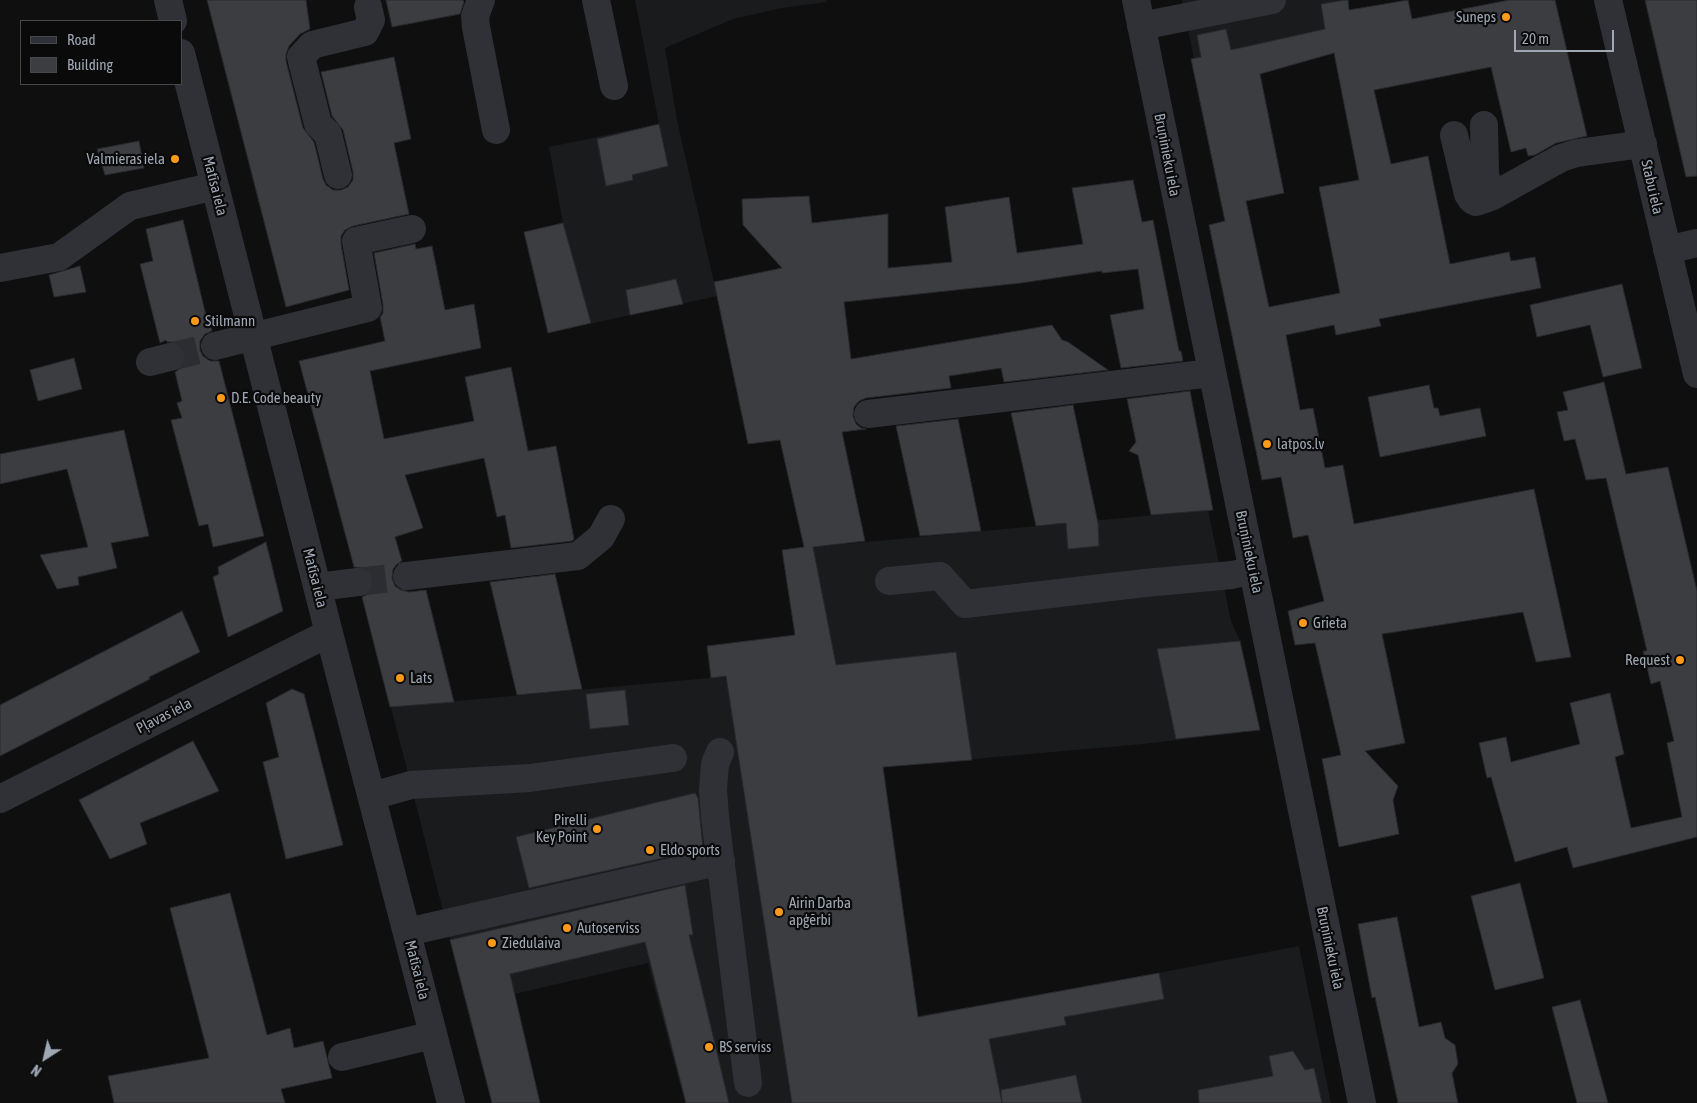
<!DOCTYPE html>
<html>
<head>
<meta charset="utf-8">
<style>
  body { margin:0 }
  #map { position:relative; width:1697px; height:1103px; overflow:hidden; background:#0f0f10; font-family:"Asap Condensed",sans-serif }
  canvas { display:block }
  .legend { position:absolute; left:20px; top:20px; width:162px; height:65px; box-sizing:border-box; background:#0a0a0b; border:1px solid #45494e; margin:0; padding:6px 9px; list-style:none; font-size:15px; color:#9ea7b3 }
  .legend li { display:flex; align-items:center; gap:10px; height:25px }
  .legend b { width:25px; border:1px solid #45494e }
  .north { position:absolute; left:20px; top:1033px; width:50px; height:50px; -webkit-text-stroke:4px #0a0a0b; paint-order:stroke; rotate:215deg; font-size:14px; font-weight:700; line-height:20px; text-align:center; color:#9ea7b3 }
  .north::after { content:''; display:block; margin:auto; width:18px; height:22px; background:#9ea7b3; clip-path:polygon(50% 0,100% 100%,50% 72%,0 100%) }
  .scale { position:absolute; left:1514px; top:30px; width:100px; height:22px; box-sizing:border-box; border:2px solid #9ea7b3; border-top:0; padding-left:6px; font-size:15px; line-height:18px; white-space:nowrap; color:#9ea7b3; -webkit-text-stroke:4px #0a0a0b; paint-order:stroke }
</style>
</head>
<body>
<div id="map">
<canvas width="1697" height="1103"></canvas>
<ul class="legend">
<li><b style="height:6px;background:#303136"></b>Road</li>
<li><b style="height:14px;background:#3b3d41"></b>Building</li>
</ul>
<div class="north">N</div>
<div class="scale">20 m</div>
</div>
<script>
const ctx = document.querySelector('canvas').getContext('2d');
ctx.lineJoin = 'round';
function fill(path, color) {
  ctx.fillStyle = color;
  ctx.fill(path, 'evenodd');
}
function poly(rows) {
  const path = new Path2D();
  for (const r of rows) {
    path.moveTo(r[0], r[1]);
    for (let i = 2; i < r.length; i += 2) path.lineTo(r[i], r[i + 1]);
  }
  return path;
}
function stroke(path, color, width, dash) {
  ctx.strokeStyle = color;
  ctx.lineWidth = width;
  ctx.lineCap = dash ? 'butt' : 'round';
  ctx.setLineDash(dash || []);
  ctx.stroke(path);
}
function drawText(font, color, halo, rows, align = 'center') {
  ctx.font = font + ' "Asap Condensed",sans-serif';
  ctx.lineWidth = 4.5;
  ctx.setLineDash([]);
  ctx.textBaseline = 'middle';
  ctx.strokeStyle = halo;
  ctx.fillStyle = color;
  for (const [text, x, y, turn = 0] of rows) {
    ctx.save();
    ctx.translate(x, y);
    ctx.rotate((+turn || 0) * Math.PI / 180);
    ctx.textAlign = isNaN(turn) ? turn : align;
    if (halo) ctx.strokeText(text, 0, 0);
    ctx.fillText(text, 0, 0);
    ctx.restore();
  }
}
fill(poly([
  [635,0,826,0,826,2,782,8,733,19,665,48,677,120,717,296,548,333,524,232,563,223,549,147,659,124],
  [1182,0,1348,0,1352,24,1194,59],
  [1208,510,1231,621,1240,641,1259,730,1143,744,883,767,918,1016,1158,973,1299,946,1331,1103,685,1103,648,963,467,1005,391,707,710,678,835,664,813,547]
]), '#1a1b1d');
const building = poly([
  [207,0,306,0,310,29,300,34,289,46,286,54,286,61,303,128,314,142,323,179,326,185,333,190,341,190,348,187,353,180,353,172,343,130,332,116,321,72,394,57,411,139,394,143,409,214,353,226,345,230,341,236,341,244,349,290,286,307,207,0],
  [386,0,463,0,464,2,460,14,392,27,386,0],
  [1345,0,1348,0,1349,10,1408,0,1412,19,1509,0,1555,0,1587,136,1556,143,1535,155,1528,156,1526,148,1511,152,1491,67,1374,90,1391,164,1428,156,1450,264,1509,252,1511,261,1535,257,1541,288,1379,319,1381,326,1336,335,1334,325,1286,335,1300,410,1313,408,1325,468,1343,465,1354,524,1534,489,1571,657,1536,662,1523,612,1382,634,1405,743,1365,751,1398,786,1393,800,1399,834,1339,847,1322,759,1341,755,1315,643,1295,645,1288,611,1324,601,1308,535,1293,538,1281,477,1262,480,1209,225,1225,221,1191,59,1201,57,1197,35,1226,29,1231,50,1325,29,1321,4,1345,0],
  [1334,53,1359,180,1319,187,1340,293,1269,307,1246,201,1284,193,1260,74,1334,53],
  [1645,0,1697,0,1697,176,1686,177,1645,0],
  [659,124,668,166,632,175,633,180,606,186,597,139,659,124],
  [139,141,144,168,105,175,97,149,139,141],
  [1133,180,1142,222,1153,220,1179,351,1181,351,1183,361,1121,368,1110,315,1144,309,1138,269,1102,273,1102,271,1021,283,844,302,851,359,1052,325,1062,340,1068,342,1108,370,1004,382,1001,368,949,376,951,388,866,398,859,401,854,407,853,416,856,424,861,428,866,429,842,432,865,541,813,547,836,665,956,652,972,760,883,767,918,1017,1159,973,1164,999,1064,1017,1066,1025,989,1039,1002,1103,792,1103,726,676,711,678,707,646,795,635,782,550,804,547,780,440,748,444,714,282,782,268,743,225,742,199,809,196,812,223,888,214,888,268,952,262,945,207,1009,197,1017,253,1083,244,1072,188,1133,180],
  [183,220,208,324,210,324,212,331,205,334,200,341,200,350,203,356,210,361,219,361,264,536,213,547,208,524,199,526,171,420,182,418,177,403,182,401,175,372,181,368,185,362,185,353,181,346,175,342,167,342,166,340,160,343,140,264,153,261,146,229,183,220],
  [563,223,591,323,548,333,524,232,563,223],
  [415,244,416,249,432,246,445,310,474,304,481,348,370,371,384,439,474,421,465,377,511,367,528,451,556,446,574,539,572,541,511,548,505,515,497,517,484,458,405,475,423,528,395,537,402,561,397,564,393,569,392,578,395,586,401,590,409,592,426,590,454,702,390,707,362,597,368,594,372,588,373,580,371,573,364,568,354,567,299,361,385,341,380,317,383,313,383,305,374,253,415,244],
  [80,266,86,292,54,297,49,275,80,266],
  [676,279,683,304,630,315,626,290,676,279],
  [1622,284,1642,368,1603,377,1590,325,1537,337,1530,305,1622,284],
  [74,358,82,389,38,401,30,370,74,358],
  [1604,382,1626,474,1668,467,1697,591,1697,837,1573,868,1567,847,1515,862,1491,777,1487,778,1479,743,1506,737,1511,762,1580,744,1570,703,1610,693,1624,754,1615,757,1631,828,1682,817,1667,743,1674,741,1660,681,1651,684,1643,651,1647,651,1606,478,1586,480,1575,439,1564,441,1557,412,1568,410,1563,392,1604,382],
  [1429,385,1434,408,1438,408,1440,416,1480,408,1486,436,1380,457,1368,397,1429,385],
  [1190,391,1213,510,1151,515,1138,455,1129,451,1136,442,1127,399,1190,391],
  [1073,405,1098,523,1099,546,1068,549,1066,523,1036,526,1011,413,1073,405],
  [958,419,981,531,920,536,896,426,958,419],
  [124,430,149,536,111,543,117,568,78,577,79,585,57,589,40,555,88,547,67,469,0,484,0,454,124,430],
  [266,542,283,611,228,637,213,577,219,574,218,567,266,542],
  [555,574,582,689,517,695,490,582,555,574],
  [182,611,200,652,149,677,150,679,0,756,0,705,182,611],
  [1240,641,1260,730,1176,739,1157,649,1240,641],
  [292,689,304,694,343,845,286,859,263,762,279,757,266,703,292,689],
  [625,690,629,725,590,729,586,694,625,690],
  [193,741,219,791,140,823,147,844,110,859,79,800,193,741],
  [695,793,698,798,703,849,529,888,516,837,695,793],
  [1520,883,1544,978,1495,990,1471,896,1520,883],
  [685,885,693,935,689,935,729,1103,686,1103,645,942,510,974,540,1103,492,1103,450,940,685,885],
  [230,893,267,1035,290,1028,294,1048,323,1041,332,1078,281,1089,285,1103,114,1103,108,1076,209,1058,170,908,230,893],
  [1397,917,1419,1027,1441,1022,1445,1038,1455,1045,1458,1064,1452,1073,1458,1103,1398,1103,1375,997,1372,998,1358,924,1397,917],
  [1580,1000,1608,1103,1577,1103,1552,1007,1580,1000],
  [1293,1051,1305,1070,1314,1068,1322,1103,1199,1103,1198,1090,1273,1076,1269,1056,1293,1051],
  [1076,1075,1082,1103,1002,1103,1001,1090,1076,1075]
]);
fill(building, '#3b3d41');
stroke(building, '#29292d', 1);
stroke(poly([
  [170,357,215,346],
  [358,582,407,576]
]), '#2c2d31', 28, [28, 14]);
stroke(poly([
  [168,0,173,21],
  [481,0,475,16,476,27,496,130],
  [596,0,614,86],
  [1136,0,1362,1103],
  [1608,0,1697,374],
  [1141,26,1272,0],
  [181,53,329,633,451,1103],
  [1484,125,1485,174,1491,197],
  [1454,135,1468,194,1472,200,1476,202,1491,197,1561,158,1577,153,1643,144],
  [338,175,328,134,318,124,301,57,312,45,365,32,371,20,368,7],
  [1667,250,1697,243],
  [0,268,59,257,130,206,215,186],
  [215,346,368,308,356,241,412,229],
  [150,362,170,357],
  [868,414,1212,373],
  [407,576,578,556,601,537,611,519],
  [889,581,940,576,965,604,1145,583,1232,575,1253,570],
  [318,587,358,582],
  [720,752,715,764,713,790,715,817,748,1083],
  [372,796,411,785,530,778,673,758],
  [0,799,329,633],
  [407,932,721,861],
  [342,1057,433,1035]
]), '#303136', 28);
for (const [x, y, r, color] of [
  [1506,17,5,"#ff9a18"],
  [175,159,5,"#ff9a18"],
  [195,321,5,"#ff9a18"],
  [221,398,5,"#ff9a18"],
  [1267,444,5,"#ff9a18"],
  [1303,623,5,"#ff9a18"],
  [1680,660,5,"#ff9a18"],
  [400,678,5,"#ff9a18"],
  [597,829,5,"#ff9a18"],
  [650,850,5,"#ff9a18"],
  [779,912,5,"#ff9a18"],
  [567,928,5,"#ff9a18"],
  [492,943,5,"#ff9a18"],
  [709,1047,5,"#ff9a18"]
]) {
  const dot = new Path2D();
  dot.arc(x, y, r, 0, 2 * Math.PI);
  ctx.fillStyle = color;
  ctx.fill(dot);
  stroke(dot, '#0a0a0b', 2);
}
drawText('15px', '#9ea7b3', '#0a0a0b', [
  ["Suneps",1496,17,"right"],
  ["Valmieras iela",165,159,"right"],
  ["Stilmann",205,321],
  ["D.E. Code beauty",231,398],
  ["latpos.lv",1277,444],
  ["Grieta",1313,623],
  ["Request",1670,660,"right"],
  ["Lats",410,678],
  ["Pirelli",587,820,"right"],
  ["Key Point",587,837,"right"],
  ["Eldo sports",660,850],
  ["Airin Darba",789,903],
  ["apģērbi",789,920],
  ["Autoserviss",577,928],
  ["Ziedulaiva",502,943],
  ["BS serviss",719,1047]
], 'left');
drawText('15px', '#9ea7b3', '#0a0a0b', [
  ["Bruņinieku iela",1167,155,79],
  ["Matīsa iela",215,186,76],
  ["Stabu iela",1652,187,77],
  ["Bruņinieku iela",1249,552,78],
  ["Matīsa iela",315,578,76],
  ["Pļavas iela",164,716,-27],
  ["Bruņinieku iela",1330,948,78],
  ["Matīsa iela",417,970,76]
]);
</script>
</body>
</html>
